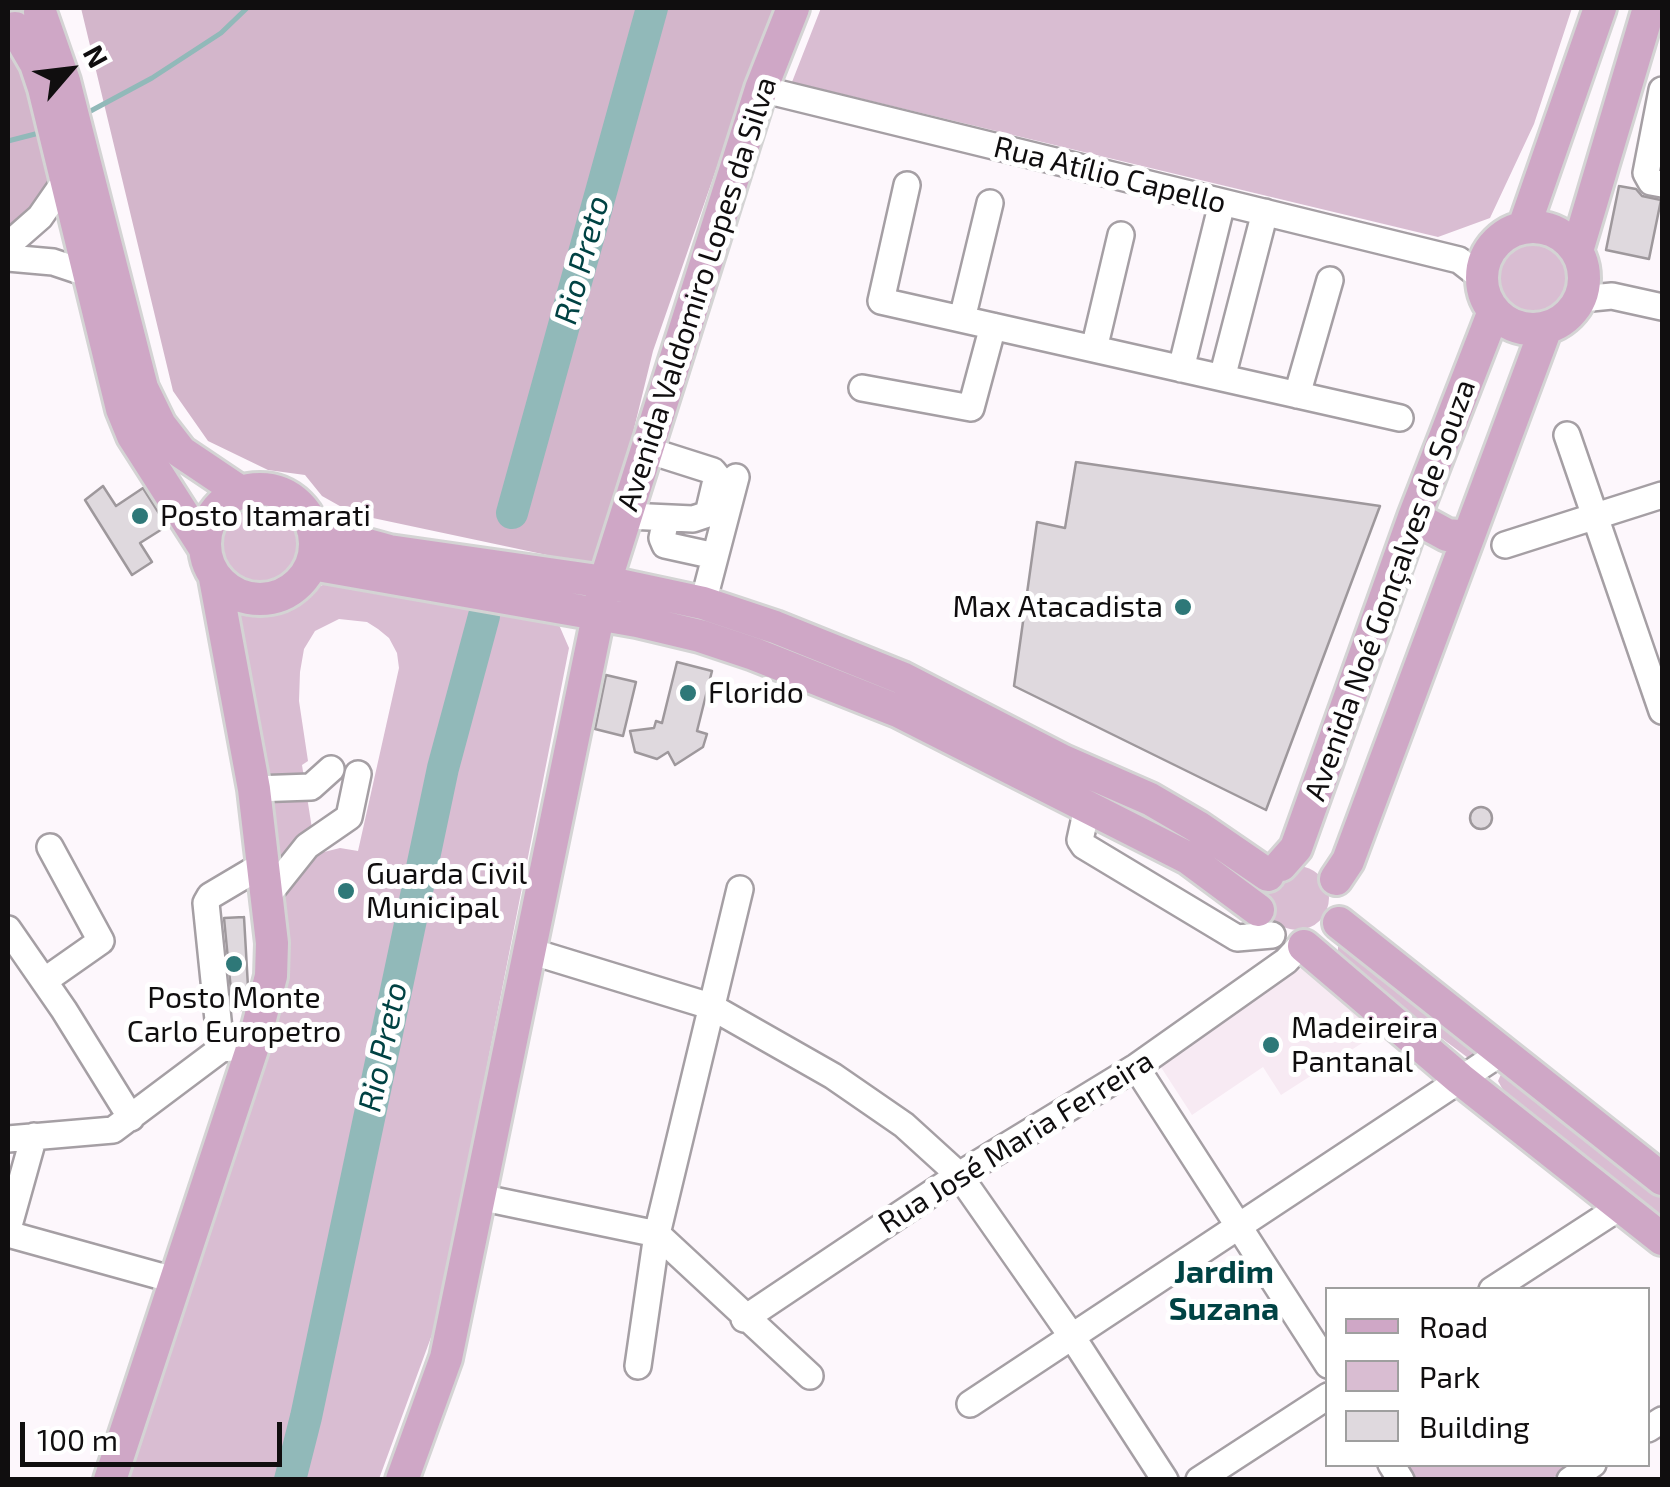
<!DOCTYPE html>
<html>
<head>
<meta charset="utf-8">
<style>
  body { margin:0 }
  #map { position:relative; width:1670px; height:1487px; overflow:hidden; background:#fdf7fc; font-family:"Exo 2",sans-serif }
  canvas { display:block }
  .frame { position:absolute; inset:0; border:10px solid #100e0f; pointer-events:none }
  .legend { position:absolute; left:1325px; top:1287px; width:325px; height:180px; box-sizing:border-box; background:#fff; border:2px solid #9f9f9f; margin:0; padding:12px 18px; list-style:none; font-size:30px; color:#100e0f }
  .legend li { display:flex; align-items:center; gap:20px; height:50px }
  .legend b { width:50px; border:2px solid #9f9f9f }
  .north { position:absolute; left:20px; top:20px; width:100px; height:100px; -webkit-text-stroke:8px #fff; paint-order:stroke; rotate:62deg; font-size:28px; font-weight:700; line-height:40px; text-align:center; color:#100e0f }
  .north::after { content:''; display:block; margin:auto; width:35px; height:45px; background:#100e0f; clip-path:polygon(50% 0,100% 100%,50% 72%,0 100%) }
  .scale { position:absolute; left:20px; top:1422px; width:262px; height:45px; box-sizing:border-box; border:5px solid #100e0f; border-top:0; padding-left:12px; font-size:30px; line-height:35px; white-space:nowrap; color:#100e0f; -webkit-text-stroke:8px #fff; paint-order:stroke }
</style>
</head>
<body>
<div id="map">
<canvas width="1670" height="1487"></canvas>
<div class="frame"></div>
<ul class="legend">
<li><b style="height:12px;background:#cfa7c6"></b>Road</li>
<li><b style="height:28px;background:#d9bdd2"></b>Park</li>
<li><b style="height:28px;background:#dfd9de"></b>Building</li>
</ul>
<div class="north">N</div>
<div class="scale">100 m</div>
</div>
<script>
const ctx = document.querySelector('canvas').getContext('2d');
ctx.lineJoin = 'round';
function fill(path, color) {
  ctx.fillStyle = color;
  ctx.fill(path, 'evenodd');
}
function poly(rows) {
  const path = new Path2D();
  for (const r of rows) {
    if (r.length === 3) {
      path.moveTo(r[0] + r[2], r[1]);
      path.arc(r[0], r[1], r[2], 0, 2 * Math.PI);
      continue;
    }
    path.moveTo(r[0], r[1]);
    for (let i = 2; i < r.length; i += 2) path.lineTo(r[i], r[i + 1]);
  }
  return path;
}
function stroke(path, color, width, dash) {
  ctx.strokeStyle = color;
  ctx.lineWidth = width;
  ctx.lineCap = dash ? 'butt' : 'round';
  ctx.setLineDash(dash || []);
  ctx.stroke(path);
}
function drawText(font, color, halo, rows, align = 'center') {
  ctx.font = font + ' "Exo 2",sans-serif';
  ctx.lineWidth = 10;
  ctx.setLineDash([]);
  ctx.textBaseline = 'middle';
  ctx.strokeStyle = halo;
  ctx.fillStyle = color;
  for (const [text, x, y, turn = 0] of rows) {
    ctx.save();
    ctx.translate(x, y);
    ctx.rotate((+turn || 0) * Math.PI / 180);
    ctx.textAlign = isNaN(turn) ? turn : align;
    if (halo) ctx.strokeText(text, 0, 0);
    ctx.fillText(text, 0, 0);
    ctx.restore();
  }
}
fill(poly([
  [1309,963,1384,1029,1281,1095,1263,1067,1192,1115,1157,1061]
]), '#f7eaf3');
fill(poly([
  [821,8,1572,8,1534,124,1490,218,1438,237,792,82],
  [1531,277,38],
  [262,546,43],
  [335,580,556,618,569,648,437,1321,379,1479,124,1480,267,1026,232,612,250,615,276,613,308,591],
  [339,619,367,622,378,629,389,638,397,653,399,668,358,851,340,848,316,854,302,765,308,761,299,701,300,672,304,649,315,631],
  [1297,898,32],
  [1343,943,1486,1049,1475,1063,1338,961,1338,947],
  [1502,1072,1662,1192,1662,1217,1503,1090,1498,1081],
  [1569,1464,1570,1467,1551,1479,1411,1480,1401,1465]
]), '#d9bdd2');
fill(poly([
  [81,8,781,8,726,141,653,351,608,535,594,565,354,514,322,496,305,475,268,470,208,441,173,391],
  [8,43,24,45,54,172,34,215,8,235]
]), '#d3b6cb');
stroke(poly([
  [85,114,152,78,221,33,247,8],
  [8,141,43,132]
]), '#91b9b9', 5);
stroke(poly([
  [512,513,652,8],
  [290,1480,306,1417,443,768,484,616]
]), '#91b9b9', 32);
const building = poly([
  [1619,186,1636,189,1642,196,1661,200,1649,259,1606,250,1619,186],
  [1076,462,1380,506,1266,810,1014,686,1037,522,1065,528,1076,462],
  [103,486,116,506,143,488,167,526,140,543,152,562,132,575,85,500,103,486],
  [677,662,712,671,697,731,707,734,703,747,675,765,668,752,657,759,635,752,630,731,654,728,656,721,662,723,677,662],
  [606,675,636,682,623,736,595,729,606,675],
  [1481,818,11],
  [244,917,248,987,241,1010,233,1011,224,918,244,917]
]);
fill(building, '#dfd9de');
stroke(building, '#9e989c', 2.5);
const minor = poly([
  [761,89,1459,260,1482,278],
  [1662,90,1646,173,1651,182,1662,184],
  [907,185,881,301,1400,418],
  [8,245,40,217,65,181],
  [8,258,53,262,89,274],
  [1581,299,1612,296,1662,307],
  [962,319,990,203],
  [1094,349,1121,235],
  [1181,369,1222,203],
  [1222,378,1265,212],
  [862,388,971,408,993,326],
  [1297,395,1330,280],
  [1567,435,1662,711],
  [627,516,693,519,708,514,717,476,713,471,647,450],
  [666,519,662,538,665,545,715,556],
  [1505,545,1662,495],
  [703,603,736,477],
  [254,789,311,787,331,769],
  [1087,808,1080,840,1084,846,1237,938,1272,935],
  [268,895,307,846,349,817,358,774],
  [8,929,64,1010,131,1118],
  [530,951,710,1006,833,1076,904,1125,959,1175,1073,1338,1165,1480],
  [44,981,101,941,50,847],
  [221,1049,206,903,210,896,264,864],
  [1136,1067,1328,1365],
  [8,1139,113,1130,221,1049,253,1046],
  [479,1197,657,1234,810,1376],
  [8,1229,34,1136],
  [8,1234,174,1280],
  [1492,1290,1620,1207],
  [744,1319,959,1175,1136,1067,1286,961,1300,946],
  [638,1366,657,1234,740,889],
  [970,1404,1502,1052],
  [1648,1429,1662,1420],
  [1391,1464,1401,1480],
  [1199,1480,1328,1396],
  [1570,1480,1593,1464]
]);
const major = poly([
  [40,12,64,81,142,388,160,425,181,452,239,491],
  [15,28,36,64,44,88,122,409,133,436,204,547],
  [1533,278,51],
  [1524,227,1600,8],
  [1577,251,1649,8],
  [260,544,55],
  [1414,517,1447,535,1468,537],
  [313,530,389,551,605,582,703,603,775,627,902,678,1063,761,1150,799,1198,827,1268,875],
  [312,564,637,621,700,636,754,654,898,711,1188,858,1258,910],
  [1281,865,1296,848,1414,517,1494,311],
  [1336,879,1348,861,1546,328],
  [1339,923,1662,1179],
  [1304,946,1460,1079,1662,1239],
  [110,1480,253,1046,271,976,272,943,254,789,215,578],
  [402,1480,446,1358,605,582,761,89,793,8]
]);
stroke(minor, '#a59fa4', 30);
stroke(major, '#d4d4d4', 38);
stroke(minor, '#fff', 25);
stroke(major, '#cfa7c6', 32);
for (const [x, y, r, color] of [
  [140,516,10,"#2e7878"],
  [1183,607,10,"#2e7878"],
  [688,693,10,"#2e7878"],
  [346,891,10,"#2e7878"],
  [234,964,10,"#2e7878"],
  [1271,1045,10,"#2e7878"]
]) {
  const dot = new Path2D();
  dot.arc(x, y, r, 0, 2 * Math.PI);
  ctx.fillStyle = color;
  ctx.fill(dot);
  stroke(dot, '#fff', 4);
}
drawText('30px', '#100e0f', '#fff', [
  ["Rua Atílio Capello",1110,175,14],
  ["Avenida Valdomiro Lopes da Silva",697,294,-72],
  ["Avenida Noé Gonçalves de Souza",1390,590,-70],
  ["Rua José Maria Ferreira",1016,1142,-32]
]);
drawText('30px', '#100e0f', '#fff', [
  ["Posto Itamarati",160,516],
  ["Max Atacadista",1163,607,"right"],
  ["Florido",708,693],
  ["Guarda Civil",366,874],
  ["Municipal",366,908],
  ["Posto Monte",234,998,"center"],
  ["Carlo Europetro",234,1032,"center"],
  ["Madeireira",1291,1028],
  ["Pantanal",1291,1062]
], 'left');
drawText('italic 32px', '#004243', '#fff', [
  ["Rio Preto",582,260,-75],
  ["Rio Preto",383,1047,-78]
]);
drawText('bold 32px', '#004344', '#fff', [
  ["Jardim",1224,1272],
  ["Suzana",1224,1309]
]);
</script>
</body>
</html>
